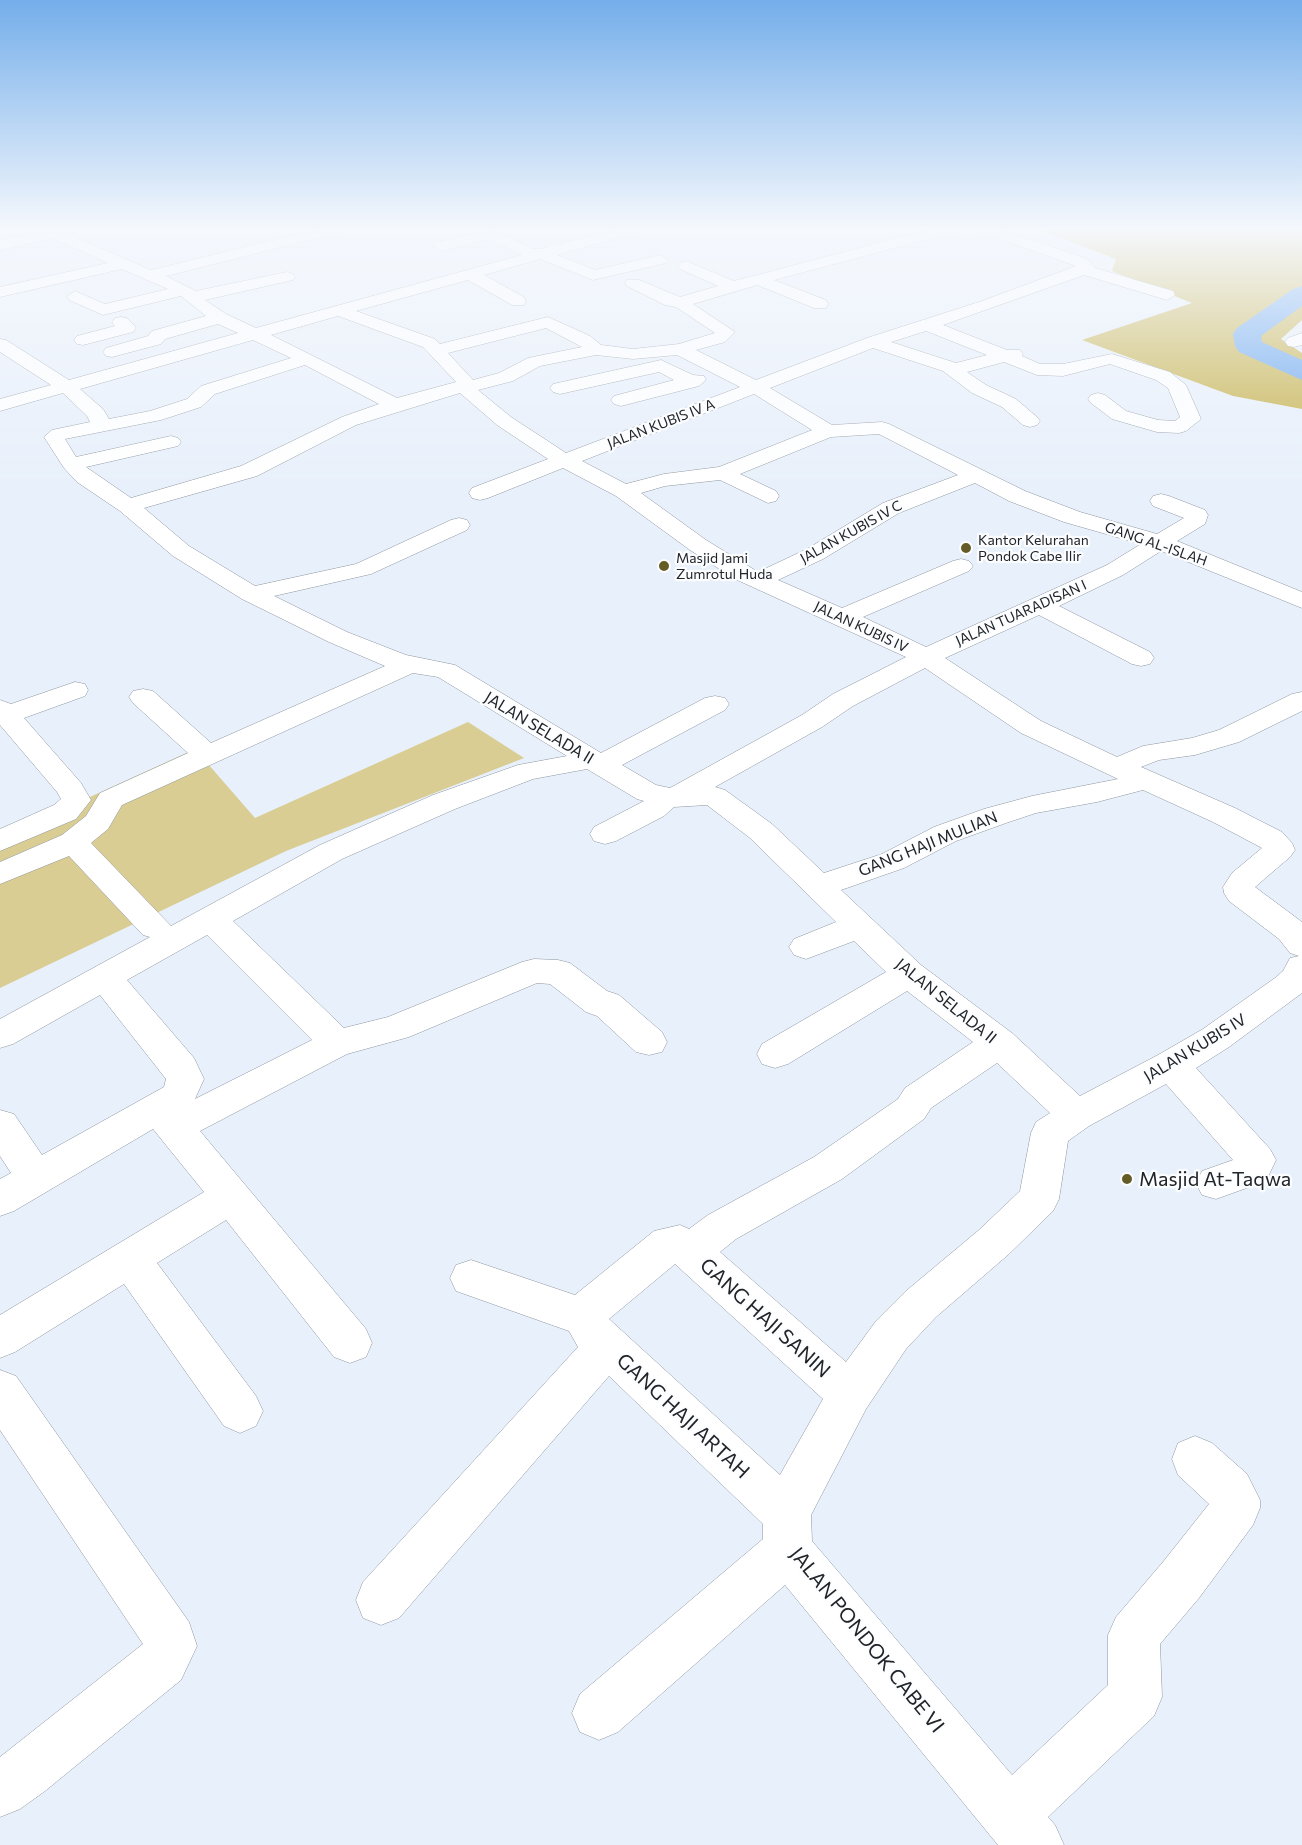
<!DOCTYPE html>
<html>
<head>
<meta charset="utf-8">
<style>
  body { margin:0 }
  canvas { display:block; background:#e8f0fb }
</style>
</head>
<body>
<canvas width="1302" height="1845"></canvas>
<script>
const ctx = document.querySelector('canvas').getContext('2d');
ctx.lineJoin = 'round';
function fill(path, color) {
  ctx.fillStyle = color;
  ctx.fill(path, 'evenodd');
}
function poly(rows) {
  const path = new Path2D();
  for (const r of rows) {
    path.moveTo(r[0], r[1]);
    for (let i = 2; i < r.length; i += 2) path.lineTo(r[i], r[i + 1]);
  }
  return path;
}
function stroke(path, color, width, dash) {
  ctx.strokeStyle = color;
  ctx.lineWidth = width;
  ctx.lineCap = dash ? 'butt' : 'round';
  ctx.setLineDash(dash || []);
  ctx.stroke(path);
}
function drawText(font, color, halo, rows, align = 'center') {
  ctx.font = font + ' Commissioner,sans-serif';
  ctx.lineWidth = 4.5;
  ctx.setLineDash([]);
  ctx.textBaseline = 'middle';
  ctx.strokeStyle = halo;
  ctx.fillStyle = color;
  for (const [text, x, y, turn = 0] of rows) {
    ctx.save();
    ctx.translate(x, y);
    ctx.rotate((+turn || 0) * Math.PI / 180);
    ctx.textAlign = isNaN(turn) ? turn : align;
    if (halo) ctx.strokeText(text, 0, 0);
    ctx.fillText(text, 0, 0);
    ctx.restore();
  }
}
fill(poly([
  [468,722,524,758,286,851,0,988,0,838,195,749,255,818]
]), '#d9cd93');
fill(poly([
  [1047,229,1302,229,1302,320,1281,339,1302,353,1302,409,1233,396,1082,340,1192,303,1112,271,1116,259,1040,230]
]), '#c6b14a');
fill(poly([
  [1302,286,1302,306,1261,336,1262,342,1302,360,1302,380,1239,352,1235,346,1233,334,1237,328,1293,289,1302,286]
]), '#66a4ed');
const minor = poly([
  [39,229,77,229,75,233,69,235,151,270,319,229,343,229,341,232,166,276,196,291,287,272,293,274,295,277,293,280,205,300,226,314,256,328,522,255,489,239,441,251,433,246,436,243,476,233,473,229,491,229,533,249,541,249,616,229,639,229,637,232,557,255,595,270,660,255,668,260,666,263,593,280,540,259,484,275,524,297,526,301,524,305,512,305,468,280,356,311,435,339,440,344,548,317,590,336,601,345,633,349,679,344,715,333,676,307,665,305,627,286,625,283,627,280,639,280,680,297,718,286,680,269,678,266,680,263,686,261,734,281,932,229,956,229,954,232,774,280,826,300,828,304,826,308,814,308,757,285,693,304,735,332,725,342,696,350,756,380,867,338,982,301,1076,266,981,232,979,229,1000,229,1087,259,1095,268,1173,291,1175,295,1167,300,1084,275,943,325,1007,350,1020,350,1023,354,1022,356,1040,364,1063,364,1112,354,1170,372,1186,385,1201,419,1186,431,1179,433,1157,432,1112,419,1091,403,1088,399,1091,395,1098,393,1105,395,1126,411,1158,420,1175,421,1180,417,1168,388,1156,380,1110,364,1063,376,1037,375,1004,362,967,372,986,385,1016,399,1037,417,1040,421,1037,425,1030,427,1023,425,1002,407,972,393,943,371,873,348,770,388,832,425,882,422,889,424,1025,491,1080,512,1157,534,1184,518,1153,506,1150,501,1153,496,1161,494,1169,496,1205,510,1208,515,1205,524,1177,541,1302,592,1302,608,1161,551,1123,575,1059,606,1150,652,1154,658,1150,664,1141,666,1132,664,1039,615,945,658,1041,721,1117,757,1143,746,1192,738,1219,730,1292,694,1302,692,1302,711,1239,742,1195,755,1159,760,1141,767,1235,808,1282,832,1292,843,1295,850,1290,857,1255,887,1302,922,1302,993,1229,1047,1196,1068,1270,1149,1276,1160,1266,1181,1216,1199,1202,1195,1196,1183,1202,1171,1233,1160,1166,1084,1089,1126,1068,1141,1059,1199,1053,1211,1009,1254,936,1317,906,1349,866,1409,811,1515,812,1541,1012,1775,1108,1685,1108,1635,1116,1617,1163,1562,1209,1504,1178,1475,1172,1459,1178,1443,1195,1436,1212,1443,1247,1474,1260,1500,1260,1508,1253,1525,1199,1598,1160,1644,1162,1697,1154,1716,1048,1817,1055,1825,1064,1845,998,1845,785,1585,618,1732,599,1740,580,1732,572,1713,580,1694,763,1539,763,1524,609,1376,399,1618,381,1625,363,1618,356,1600,363,1582,578,1347,569,1331,456,1291,450,1278,456,1265,471,1260,575,1295,654,1231,680,1225,689,1229,708,1215,814,1157,898,1099,905,1088,973,1042,907,991,788,1064,775,1068,762,1064,757,1054,762,1044,886,972,854,941,806,959,794,955,789,947,794,939,836,922,750,838,707,805,674,807,664,816,616,841,605,844,594,841,590,834,594,827,644,801,637,799,587,769,533,779,455,809,342,859,233,921,344,1028,388,1017,522,962,534,959,558,960,570,963,607,991,619,995,662,1032,667,1042,662,1052,649,1055,636,1052,597,1016,586,1012,550,984,537,983,409,1037,347,1054,200,1131,366,1329,372,1343,366,1357,350,1363,334,1357,226,1220,157,1263,256,1396,263,1411,256,1426,240,1433,224,1426,124,1284,15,1352,0,1358,0,1315,204,1192,153,1129,14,1211,0,1216,0,1179,11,1173,0,1156,0,1110,14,1114,42,1155,164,1087,166,1079,100,995,13,1044,0,1048,0,1019,150,937,143,935,69,856,0,884,0,862,62,835,86,816,100,793,188,753,133,703,129,697,133,691,143,689,153,691,211,743,385,666,329,642,242,599,173,556,120,511,77,482,64,468,44,437,52,430,90,422,87,416,63,393,0,411,0,399,51,385,0,352,0,339,6,340,69,380,238,333,218,324,165,339,161,344,112,357,106,356,103,352,106,348,148,336,152,331,206,316,181,296,103,315,69,300,67,296,75,291,105,304,168,289,122,269,0,297,0,287,108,263,53,238,0,250,0,240,40,232,39,229],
  [338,316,423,347,456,382,397,398,271,335,338,316],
  [546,328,582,347,528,358,499,373,473,380,448,353,546,328],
  [926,331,987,355,956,363,891,342,926,331],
  [253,340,291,358,201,386,187,399,150,411,109,419,103,409,80,389,253,340],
  [596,355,633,359,677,355,740,387,566,453,511,417,478,390,513,381,540,366,596,355],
  [305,365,379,404,342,417,241,466,131,498,86,467,178,446,181,442,178,438,171,436,76,457,65,439,161,420,201,407,215,394,305,365],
  [460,393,497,425,548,459,472,488,469,493,472,498,480,500,488,498,563,468,616,496,690,550,735,579,906,657,833,694,802,715,670,788,656,785,622,765,725,710,729,704,725,698,715,696,705,698,601,753,455,665,406,655,347,632,274,596,371,574,467,530,470,525,467,520,459,518,451,520,356,564,255,586,189,546,144,508,257,476,356,425,460,393],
  [754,394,812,430,719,467,664,474,626,484,582,461,754,394],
  [879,434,958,475,883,503,807,549,758,572,706,540,641,493,665,486,720,480,768,503,776,501,779,496,776,491,740,474,831,437,879,434],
  [975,483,1009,501,1064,522,1141,544,1107,565,926,647,863,617,969,571,973,566,969,561,961,559,953,561,842,608,778,580,823,559,899,513,975,483],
  [925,668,1021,733,1118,779,1032,796,984,809,934,827,882,854,824,873,772,824,725,790,715,787,822,727,853,706,925,668],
  [413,673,438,677,567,756,518,765,433,795,320,845,171,926,91,843,108,829,122,805,413,673],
  [1143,790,1213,822,1262,848,1232,873,1223,887,1224,893,1229,901,1279,939,1290,953,1299,956,1290,958,1283,971,1275,978,1203,1029,1158,1055,1080,1096,1012,1033,921,965,841,890,904,868,956,841,1006,823,1036,813,1097,802,1143,790],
  [207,935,312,1040,195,1099,204,1079,194,1058,127,980,207,935],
  [997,1063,1050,1113,1036,1122,1031,1133,1020,1191,979,1230,906,1291,876,1321,846,1362,720,1252,736,1239,842,1179,924,1119,931,1108,997,1063],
  [675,1264,823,1399,780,1475,609,1319,675,1264],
  [121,317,127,318,133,324,136,328,133,332,83,345,77,344,74,340,77,336,115,326,112,322,115,318,121,317],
  [1302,333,1302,345,1294,347,1288,346,1285,342,1288,338,1302,333],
  [661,360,693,375,704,376,706,380,699,386,621,406,614,404,611,400,614,396,674,380,659,372,560,394,553,392,550,388,553,384,661,360],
  [75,682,85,684,88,690,85,696,24,718,81,783,91,800,76,819,0,851,0,829,54,805,61,799,57,792,0,725,0,700,11,704,75,682],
  [0,1370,16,1376,189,1622,197,1646,181,1680,45,1791,20,1809,0,1817,0,1757,143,1644,0,1430,0,1370]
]);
stroke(minor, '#8e969f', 1);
fill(minor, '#fff');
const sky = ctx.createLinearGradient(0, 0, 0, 487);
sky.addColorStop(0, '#74aeea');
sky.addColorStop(0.47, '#f5f8fd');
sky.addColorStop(1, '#f5f8fd00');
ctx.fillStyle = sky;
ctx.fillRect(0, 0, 1302, 487);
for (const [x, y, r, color] of [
  [966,548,6,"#655b27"],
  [664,566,6,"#655b27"],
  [1127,1179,6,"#655b27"]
]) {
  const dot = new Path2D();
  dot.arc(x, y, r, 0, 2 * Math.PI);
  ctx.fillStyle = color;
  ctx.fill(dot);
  stroke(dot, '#fbfdff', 2);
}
drawText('14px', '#212428', '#fbfdff', [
  ["JALAN KUBIS IV A",661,424,-21],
  ["JALAN KUBIS IV C",851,532,-29],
  ["GANG AL-ISLAH",1156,544,19],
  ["JALAN TUARADISAN I",1021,613,-24],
  ["JALAN KUBIS IV",861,627,25]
]);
drawText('14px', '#212428', '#fbfdff', [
  ["Kantor Kelurahan",978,540],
  ["Pondok Cabe Ilir",978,556],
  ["Masjid Jami",676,558],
  ["Zumrotul Huda",676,574]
], 'left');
drawText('16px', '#212428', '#fbfdff', [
  ["JALAN SELADA II",539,728,31],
  ["GANG HAJI MULIAN",928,844,-22],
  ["JALAN SELADA II",946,1001,39],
  ["JALAN KUBIS IV",1195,1048,-31]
]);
drawText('20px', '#212428', '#fbfdff', [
  ["Masjid At-Taqwa",1139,1179]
], 'left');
drawText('20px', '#212428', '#fbfdff', [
  ["GANG HAJI SANIN",765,1318,42],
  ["GANG HAJI ARTAH",683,1416,43],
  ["JALAN PONDOK CABE VI",867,1640,51]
]);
</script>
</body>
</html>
